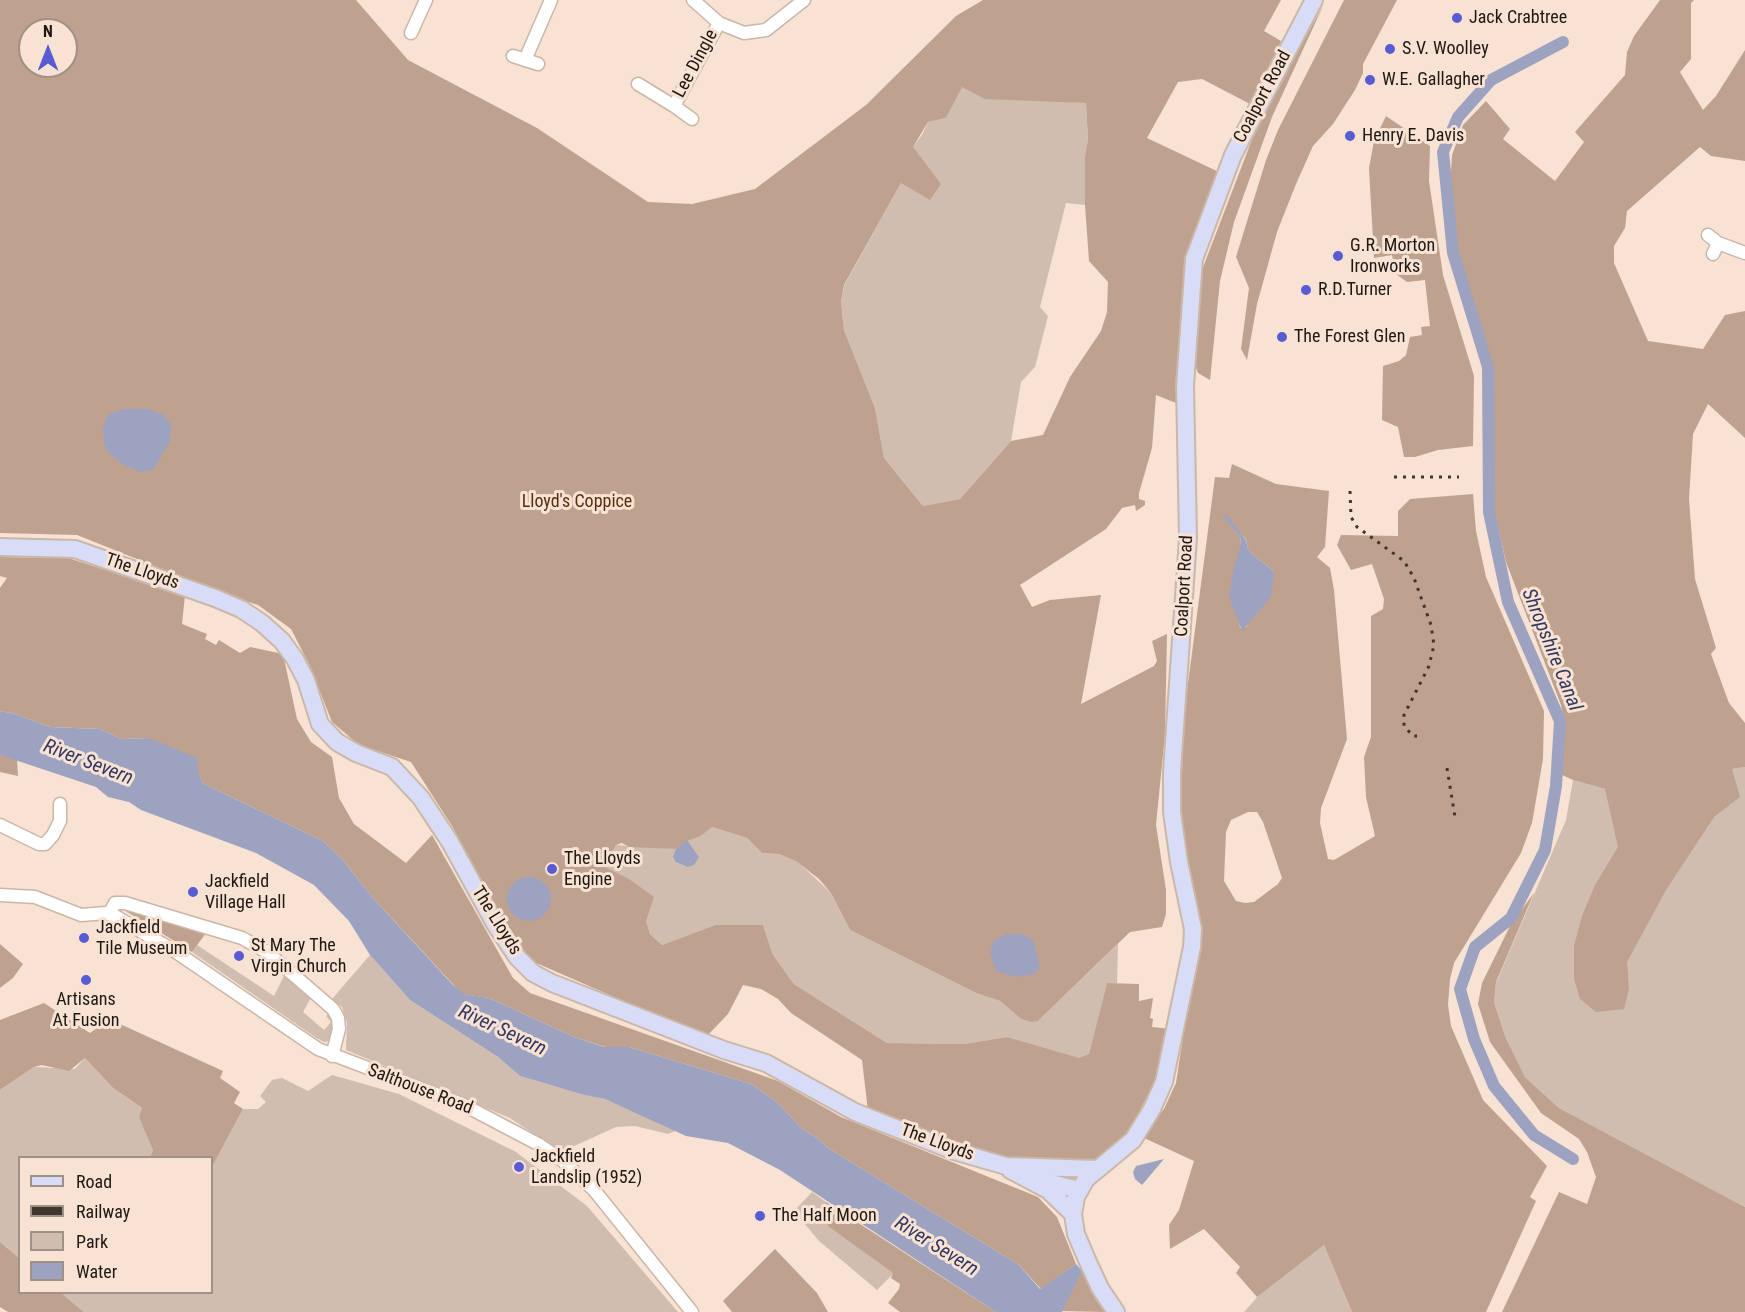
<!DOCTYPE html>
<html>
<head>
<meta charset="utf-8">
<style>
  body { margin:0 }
  #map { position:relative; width:1745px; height:1312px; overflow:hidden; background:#f7e2d3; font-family:"Roboto Condensed",sans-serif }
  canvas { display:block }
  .legend { position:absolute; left:18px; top:1156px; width:195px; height:138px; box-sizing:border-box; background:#f7e2d3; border:2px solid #a09186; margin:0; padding:8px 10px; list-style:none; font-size:18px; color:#1e1712 }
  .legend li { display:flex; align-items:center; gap:12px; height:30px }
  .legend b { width:30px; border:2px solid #a09186 }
  .north { position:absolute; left:18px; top:18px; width:60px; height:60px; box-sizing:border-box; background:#f7e2d3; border:2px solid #a09186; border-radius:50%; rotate:0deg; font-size:16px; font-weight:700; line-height:24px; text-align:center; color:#1e1712 }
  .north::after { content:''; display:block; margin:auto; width:21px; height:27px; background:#595bd3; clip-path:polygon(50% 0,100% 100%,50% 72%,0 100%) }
</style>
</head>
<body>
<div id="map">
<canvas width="1745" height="1312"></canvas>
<ul class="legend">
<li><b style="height:8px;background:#d9dcf7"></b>Road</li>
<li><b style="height:8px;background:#3f362f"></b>Railway</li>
<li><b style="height:16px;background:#d1bdaf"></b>Park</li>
<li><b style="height:16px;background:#9da2c0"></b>Water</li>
</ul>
<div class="north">N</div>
</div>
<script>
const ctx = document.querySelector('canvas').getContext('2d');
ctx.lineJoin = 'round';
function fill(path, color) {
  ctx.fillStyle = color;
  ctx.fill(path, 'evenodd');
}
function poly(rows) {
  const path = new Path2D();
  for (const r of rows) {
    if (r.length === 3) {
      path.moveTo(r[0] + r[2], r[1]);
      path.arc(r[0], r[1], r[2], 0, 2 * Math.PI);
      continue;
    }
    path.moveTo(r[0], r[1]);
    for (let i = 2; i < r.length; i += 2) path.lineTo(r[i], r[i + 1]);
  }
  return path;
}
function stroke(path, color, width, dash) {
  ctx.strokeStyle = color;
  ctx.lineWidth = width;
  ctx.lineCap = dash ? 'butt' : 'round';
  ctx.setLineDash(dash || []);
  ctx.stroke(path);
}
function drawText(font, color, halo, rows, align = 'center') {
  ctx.font = font + ' "Roboto Condensed",sans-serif';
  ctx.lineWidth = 6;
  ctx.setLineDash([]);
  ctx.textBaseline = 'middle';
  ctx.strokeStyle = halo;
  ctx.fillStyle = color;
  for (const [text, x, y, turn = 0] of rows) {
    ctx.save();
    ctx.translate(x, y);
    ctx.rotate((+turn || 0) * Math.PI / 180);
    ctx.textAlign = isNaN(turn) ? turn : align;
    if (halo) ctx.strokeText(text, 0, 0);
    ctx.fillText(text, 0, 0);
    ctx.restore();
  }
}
fill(poly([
  [961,86,1039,100,1086,103,1088,139,1085,156,1085,205,1066,203,1040,307,1048,316,1035,367,1021,382,1011,441,960,499,923,506,884,458,875,408,844,330,841,302,844,286,901,183,913,147,922,135,928,122,946,118],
  [1745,767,1745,1207,1559,1108,1525,1077,1505,1036,1494,1002,1496,983,1566,820,1573,780,1605,789],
  [712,827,747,838,762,853,779,854,797,861,831,893,850,930,976,993,1000,1001,1021,1019,1038,1021,1118,944,1117,983,1107,984,1089,1055,1079,1058,1063,1056,1007,1037,964,1044,887,1043,794,984,773,955,763,925,715,925,662,945,650,934,646,921,603,867,604,861,616,845,676,849,687,840,701,836],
  [197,945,274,996,286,972,313,994,303,1012,324,1030,331,1022,326,1016,330,1011,335,1022,331,1041,324,1042,315,1037,192,952],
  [370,955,410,1000,498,1057,520,1076,584,1095,605,1099,678,1130,668,1134,635,1126,616,1127,561,1152,510,1118,346,1050,347,1023,342,1007,332,999],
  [85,1058,113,1088,142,1108,153,1150,150,1157,20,1158,19,1258,0,1242,0,1090,34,1067,75,1069],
  [332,1075,399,1094,516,1152,587,1206,678,1312,84,1312,61,1293,212,1292,212,1167,243,1109,258,1109,266,1102,260,1096,272,1080,282,1078,308,1091],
  [812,1192,826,1202,829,1226,894,1273,877,1290,819,1241,794,1211],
  [1324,1245,1352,1312,1244,1312,1261,1293]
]), '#d1bdaf');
fill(poly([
  [0,0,356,0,408,60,537,128,648,202,692,204,755,189,866,105,956,16,983,0,1281,0,1264,31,1281,41,1252,105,1202,79,1178,82,1147,138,1221,173,1185,286,1181,326,1181,405,1156,395,1152,448,1139,493,1139,499,1145,501,1145,505,1136,511,1135,505,1122,508,1106,529,1020,585,1032,607,1050,600,1101,595,1081,704,1154,666,1157,661,1152,641,1167,634,1165,734,1156,825,1166,890,1166,914,1162,927,1130,932,1038,1021,1032,1022,1021,1019,1000,1001,976,993,850,930,831,893,819,879,796,861,779,854,762,853,747,838,712,827,701,836,687,841,676,849,629,847,622,843,616,845,603,866,629,879,654,897,646,921,650,934,662,945,715,925,763,925,773,955,794,984,887,1043,964,1044,1007,1037,1079,1058,1089,1054,1107,983,1139,984,1139,1001,1153,998,1150,1018,1153,1019,1152,1027,1171,1029,1154,1083,1123,1143,1104,1159,1040,1160,998,1156,868,1111,862,1060,791,1013,778,999,761,989,743,985,728,1014,706,1037,534,962,517,943,497,912,452,826,411,762,359,745,332,722,309,664,291,629,258,605,229,596,77,535,0,533],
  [30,30,66,30,66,66,30,66],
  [962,87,985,99,1086,103,1088,139,1085,156,1085,205,1089,261,1108,282,1107,312,1101,331,1070,377,1043,435,1011,441,960,499,923,506,884,458,875,408,844,330,841,302,844,285,901,183,930,200,941,184,913,147,928,122,946,118],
  [1344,0,1397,0,1363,64,1363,73,1355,90,1333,124,1313,146,1296,184,1277,232,1257,304,1247,360,1241,349,1249,288,1236,257,1266,160,1278,130],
  [1660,0,1694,0,1691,3,1691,59,1680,72,1703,110,1716,96,1745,50,1745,161,1711,156,1700,147,1627,211,1625,228,1614,246,1614,263,1648,341,1703,349,1725,315,1745,311,1745,438,1708,404,1693,434,1689,499,1695,579,1716,648,1711,654,1729,703,1745,723,1745,767,1732,769,1740,797,1714,817,1666,890,1627,962,1629,989,1624,1009,1596,1012,1580,999,1574,979,1574,946,1582,916,1595,885,1618,847,1605,789,1573,780,1558,773,1565,731,1561,705,1506,562,1495,514,1489,355,1469,311,1455,251,1450,190,1452,155,1463,125,1486,101,1510,129,1503,139,1555,181,1584,142,1575,132,1625,75,1627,52,1634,36],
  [1323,6,1272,117,1234,222,1220,281,1210,380,1198,373,1193,360,1202,270,1261,116],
  [1386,116,1430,146,1429,181,1443,275,1474,376,1473,446,1438,450,1415,457,1404,457,1398,427,1382,420,1383,366,1399,361,1406,355,1410,337,1422,335,1421,327,1430,326,1425,280,1407,282,1396,274,1392,255,1374,258,1369,168,1374,141],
  [1232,464,1276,484,1329,491,1325,547,1317,557,1330,568,1334,590,1347,739,1321,808,1320,823,1328,859,1334,860,1375,836,1366,797,1364,757,1371,737,1371,616,1383,609,1384,599,1372,564,1351,570,1337,545,1341,535,1398,536,1398,511,1410,499,1473,494,1476,531,1486,577,1544,711,1543,759,1532,823,1521,853,1454,963,1450,979,1448,1005,1451,1026,1483,1100,1547,1166,1530,1197,1536,1201,1486,1312,1352,1312,1324,1245,1257,1297,1236,1273,1240,1267,1204,1229,1170,1249,1169,1225,1179,1210,1194,1161,1142,1137,1164,1109,1176,1083,1196,952,1180,835,1184,714,1215,477,1229,478],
  [1224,517,1246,539,1248,549,1253,555,1274,571,1246,627,1240,628,1239,621,1241,544,1240,537],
  [1248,812,1257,812,1263,822,1282,878,1278,884,1254,902,1245,903,1236,901,1224,881,1226,832,1231,820],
  [0,557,68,558,185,595,182,624,207,634,205,639,216,645,219,640,240,653,250,647,283,654,297,719,311,742,332,757,339,798,354,824,406,863,432,835,513,978,530,993,778,1081,841,1117,1038,1197,1057,1217,1076,1264,1041,1289,1019,1265,828,1148,817,1138,801,1128,777,1102,751,1084,629,1047,605,1047,574,1037,489,998,462,994,372,897,342,859,323,841,204,784,199,775,149,738,121,739,100,729,50,727,15,714,0,711,0,588,7,578,0,576],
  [0,755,17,759,18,776,0,772],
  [1534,893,1496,982,1494,1002,1505,1036,1525,1077,1559,1108,1745,1207,1745,1312,1502,1312,1559,1192,1587,1204,1596,1177,1587,1152,1579,1139,1541,1113,1490,1042,1478,1004,1482,983,1511,924],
  [121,908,206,933,192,952],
  [0,944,23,964,13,978,0,988],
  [44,1003,90,1033,109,1019,223,1071,220,1078,240,1092,234,1103,243,1109,212,1167,212,1158,150,1157,153,1150,139,1117,142,1108,113,1088,85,1058,69,1071,42,1065,34,1067,0,1090,0,1020],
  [826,1202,996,1312,900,1312,888,1303,899,1289,900,1284,891,1278,893,1273,828,1226],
  [0,1242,19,1258,20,1292,61,1293,84,1312,8,1312,0,1307],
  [775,1249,817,1293,828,1312,732,1312,723,1301],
  [1082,1271,1096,1300,1105,1312,1060,1311]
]), '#bea28f');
fill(poly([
  [123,409,148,409,163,415,171,424,170,441,153,470,140,472,124,465,110,454,104,444,103,427,109,414],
  [1226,514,1246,540,1248,549,1253,555,1274,571,1271,597,1242,631,1229,597,1233,571,1241,544,1240,537,1223,517],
  [0,711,15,714,50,727,100,729,121,739,149,738,197,758,199,775,204,784,323,841,342,859,372,897,453,985,464,994,489,998,574,1037,604,1047,629,1047,751,1084,777,1102,801,1128,817,1138,828,1148,1019,1265,1040,1289,1076,1264,1082,1271,1062,1312,996,1312,780,1170,728,1143,686,1136,605,1099,584,1095,520,1076,498,1057,410,1000,370,955,349,921,314,885,256,853,141,810,129,802,108,797,96,787,0,755],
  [687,840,699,857,694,865,688,867,676,862,673,857,676,849],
  [529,899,22],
  [1007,934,1022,934,1033,940,1040,967,1033,974,1017,977,996,971,990,952,995,940],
  [1164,1159,1142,1185,1135,1179,1133,1172,1136,1166]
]), '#9da2c0');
stroke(poly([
  [1563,42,1491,80,1458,117,1443,152,1453,253,1488,367,1489,512,1508,602,1560,721,1556,786,1545,850,1511,918,1475,947,1460,989,1474,1039,1494,1086,1534,1135,1573,1159]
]), '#9da2c0', 12);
const street = poly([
  [693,0,719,23,744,33,766,30,804,0],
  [411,33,426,0],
  [513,56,538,64],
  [525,60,551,0],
  [638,84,674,106],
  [692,119,674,106,719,23],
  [1708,235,1718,243,1745,253],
  [1713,254,1718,243],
  [0,825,39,844,45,844,53,835,60,821,60,804],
  [0,895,35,897,81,915,106,913,115,916,176,952,318,1049,462,1104,538,1144,563,1161,594,1190,692,1312],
  [109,914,115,903,125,903,242,938,267,952,333,1009,338,1018,339,1029,332,1056]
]);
const secondary = poly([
  [0,547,75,549,215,598,241,609,262,623,282,641,295,659,306,680,320,724,337,742,356,753,392,767,421,798,450,842,495,924,517,957,533,973,552,983,724,1050,766,1063,855,1112,954,1151,1006,1166,1097,1169],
  [1010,1170,1048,1190,1073,1214],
  [1039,1180,1079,1190],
  [1116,1312,1100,1288,1088,1262,1076,1234,1073,1214,1076,1197,1086,1179,1133,1140,1152,1109,1164,1082,1192,947,1193,929,1179,862,1172,812,1172,771,1188,538,1185,386,1194,259,1233,155,1314,0]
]);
stroke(street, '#cbb7a8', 15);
stroke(secondary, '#cbb7a8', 20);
stroke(street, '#fff', 12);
stroke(secondary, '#d9dcf7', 16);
stroke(poly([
  [1394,477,1459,477],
  [1350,491,1351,517,1357,527,1404,561,1414,578,1431,625,1434,645,1429,666,1404,715,1404,726,1413,736,1417,736],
  [1447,768,1455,817]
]), '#3f362f', 3, [3, 6]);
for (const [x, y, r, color] of [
  [1457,18,6,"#595bd3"],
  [1390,49,6,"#595bd3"],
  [1370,80,6,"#595bd3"],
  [1350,136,6,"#595bd3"],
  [1338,256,6,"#595bd3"],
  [1306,290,6,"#595bd3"],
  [1282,337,6,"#595bd3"],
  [552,869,6,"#595bd3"],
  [193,892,6,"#595bd3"],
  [84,938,6,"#595bd3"],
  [239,956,6,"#595bd3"],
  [86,980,6,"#595bd3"],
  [519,1167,6,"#595bd3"],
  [760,1216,6,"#595bd3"]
]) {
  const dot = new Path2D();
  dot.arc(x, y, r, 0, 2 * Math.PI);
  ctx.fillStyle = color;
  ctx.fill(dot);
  stroke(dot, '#f7e2d3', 2);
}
drawText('18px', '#1e1712', '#f7e2d3', [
  ["Jack Crabtree",1469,18],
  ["S.V. Woolley",1402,49],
  ["W.E. Gallagher",1382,80],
  ["Henry E. Davis",1362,136],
  ["G.R. Morton",1350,246],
  ["Ironworks",1350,267],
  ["R.D.Turner",1318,290],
  ["The Forest Glen",1294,337],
  ["The Lloyds",564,859],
  ["Engine",564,880],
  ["Jackfield",205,882],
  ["Village Hall",205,903],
  ["Jackfield",96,928],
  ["Tile Museum",96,949],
  ["St Mary The",251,946],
  ["Virgin Church",251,967],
  ["Artisans",86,1000,"center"],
  ["At Fusion",86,1021,"center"],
  ["Jackfield",531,1157],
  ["Landslip (1952)",531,1178],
  ["The Half Moon",772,1216]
], 'left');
drawText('18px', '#1e1712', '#f7e2d3', [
  ["Lee Dingle",696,64,-62],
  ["Coalport Road",1263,97,-62],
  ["The Lloyds",142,572,19],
  ["Coalport Road",1185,586,-87],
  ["The Lloyds",496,921,58],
  ["Salthouse Road",420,1090,21],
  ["The Lloyds",937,1143,20]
]);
drawText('18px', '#562f0d', '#f7e2d3', [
  ["Lloyd's Coppice",577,502]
]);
drawText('italic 20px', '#333862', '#f7e2d3', [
  ["Shropshire Canal",1551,650,68],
  ["River Severn",88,763,21],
  ["River Severn",502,1031,25],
  ["River Severn",936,1247,32]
]);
</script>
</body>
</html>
